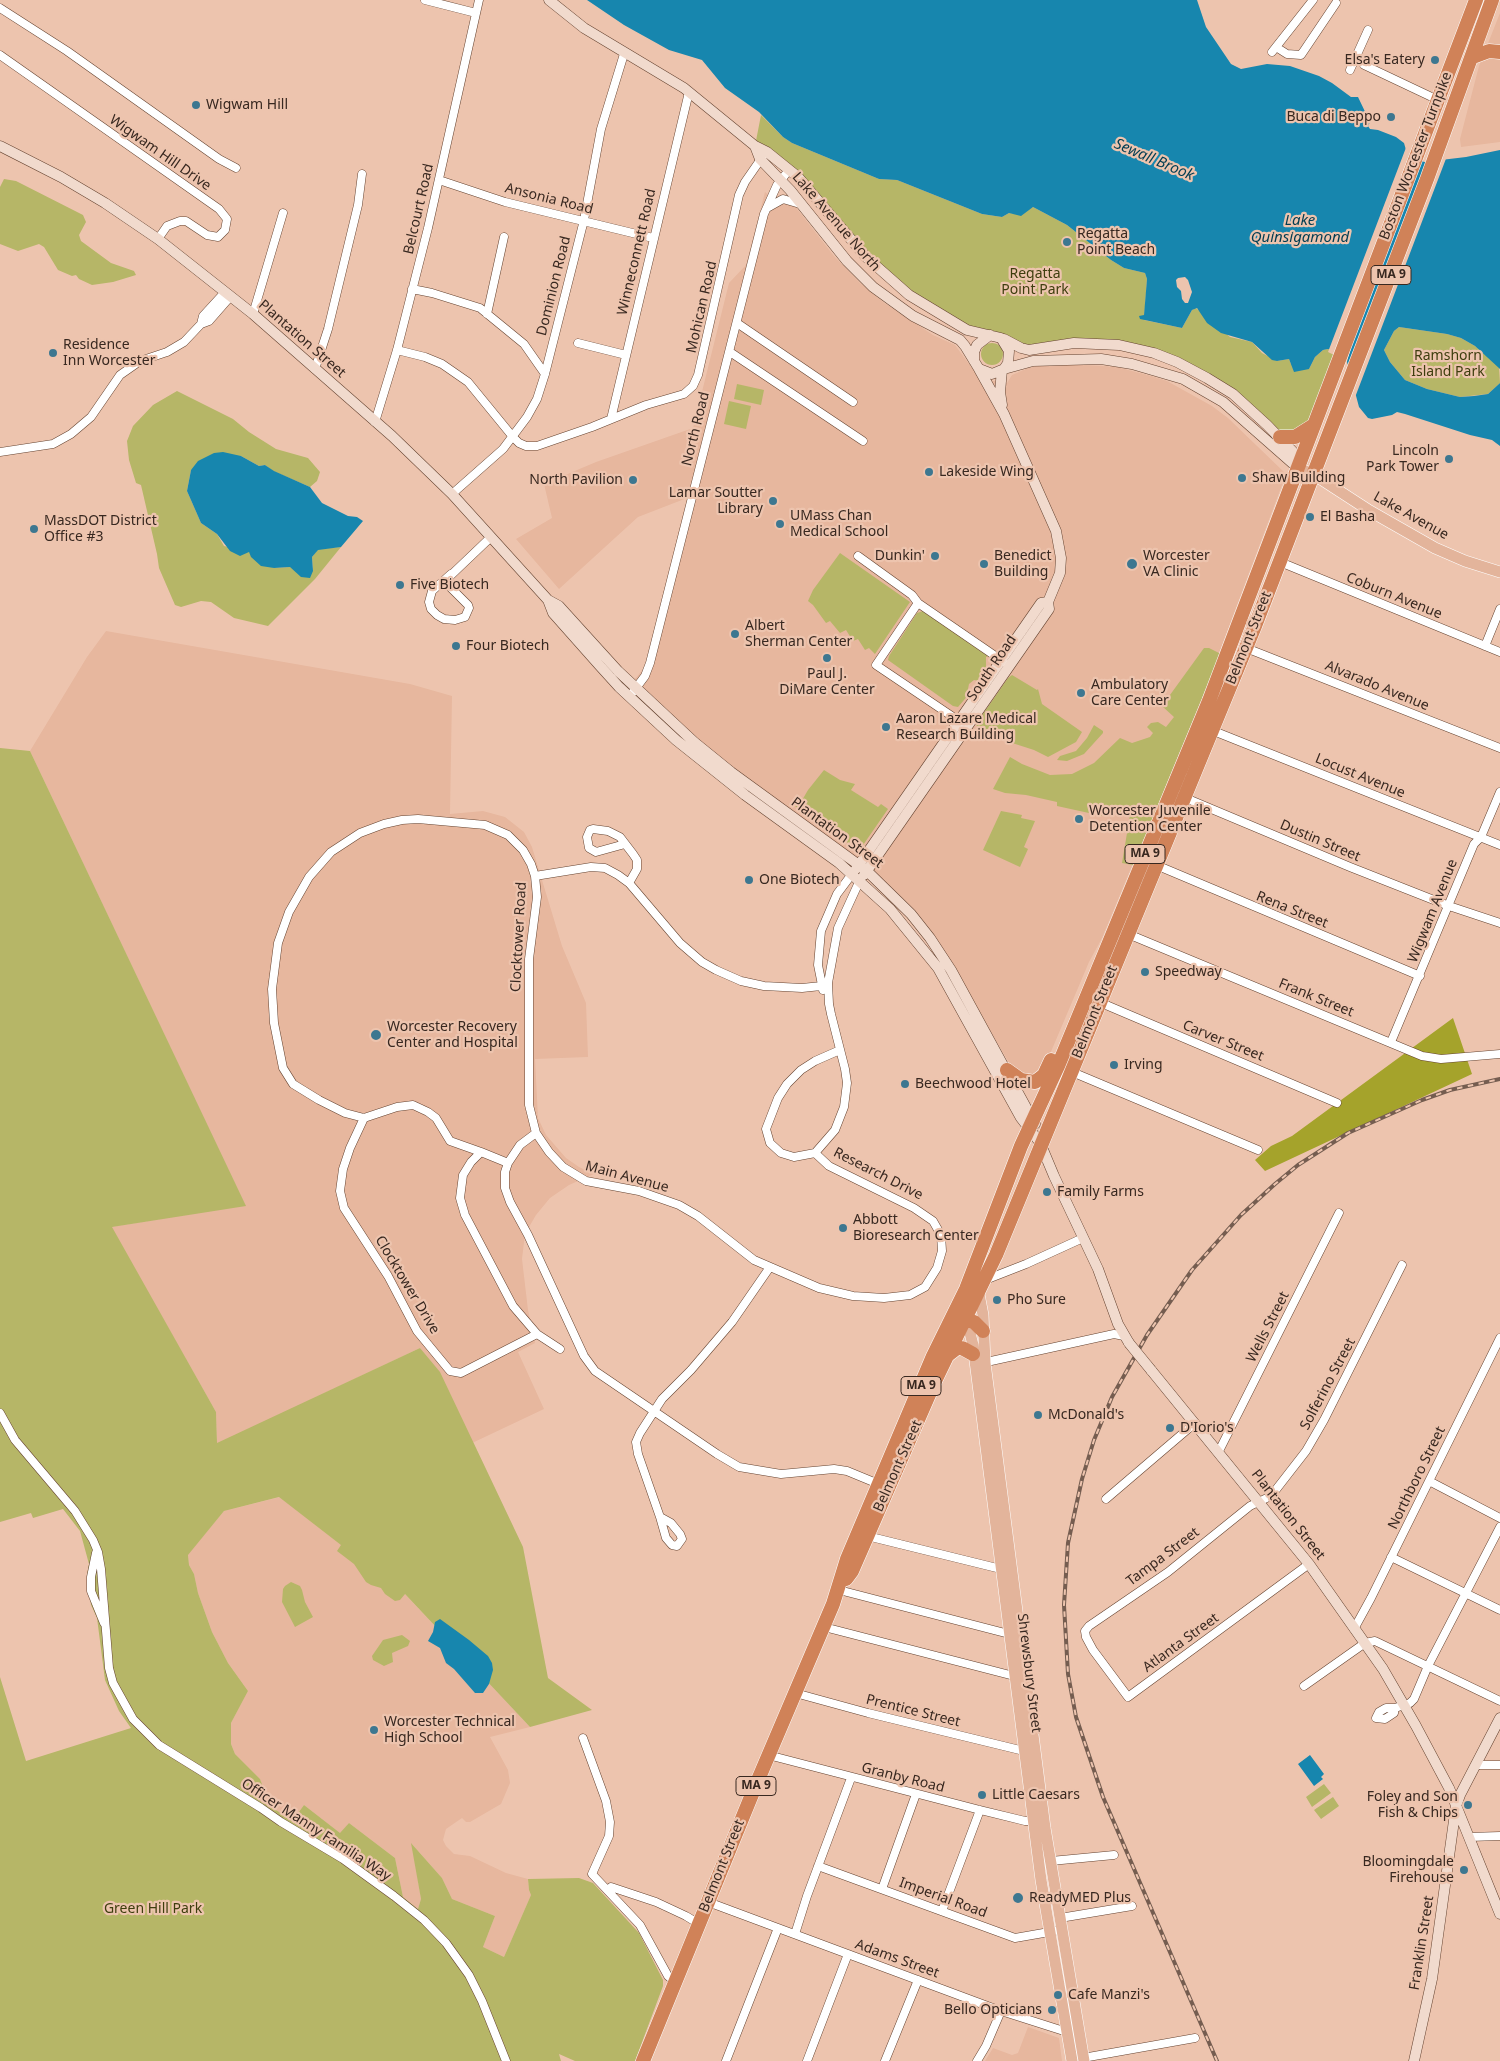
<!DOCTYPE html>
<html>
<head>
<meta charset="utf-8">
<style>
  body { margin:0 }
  canvas { display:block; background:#edc4ae }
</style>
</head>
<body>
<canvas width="1500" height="2061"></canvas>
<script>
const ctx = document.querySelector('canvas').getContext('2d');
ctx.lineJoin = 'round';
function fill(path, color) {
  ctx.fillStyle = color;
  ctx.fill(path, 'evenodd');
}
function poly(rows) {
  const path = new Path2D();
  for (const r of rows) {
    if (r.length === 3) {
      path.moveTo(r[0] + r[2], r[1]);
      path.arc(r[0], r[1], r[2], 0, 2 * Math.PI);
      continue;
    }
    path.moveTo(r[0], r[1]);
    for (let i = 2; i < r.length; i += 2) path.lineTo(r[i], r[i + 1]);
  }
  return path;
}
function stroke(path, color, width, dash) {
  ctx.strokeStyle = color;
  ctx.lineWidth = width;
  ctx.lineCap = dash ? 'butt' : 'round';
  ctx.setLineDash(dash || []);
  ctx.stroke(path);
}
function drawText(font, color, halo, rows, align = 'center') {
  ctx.font = font + ' "Noto Sans",sans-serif';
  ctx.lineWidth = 4.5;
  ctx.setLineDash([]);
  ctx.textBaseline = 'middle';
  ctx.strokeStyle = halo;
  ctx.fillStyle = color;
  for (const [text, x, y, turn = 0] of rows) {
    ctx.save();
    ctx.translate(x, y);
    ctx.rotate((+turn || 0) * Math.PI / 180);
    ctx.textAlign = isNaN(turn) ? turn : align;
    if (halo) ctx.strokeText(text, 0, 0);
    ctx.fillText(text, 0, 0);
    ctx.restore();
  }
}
fill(poly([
  [1500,13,1500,142,1461,147,1460,139,1479,66],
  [765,192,779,203,784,201,794,205,834,256,860,283,883,302,933,335,955,345,980,379,1007,383,1012,375,1028,368,1054,363,1117,367,1151,376,1167,381,1212,406,1228,418,1284,472,1285,477,1206,688,1102,938,1089,962,1050,1054,1034,1078,1014,1071,946,956,922,920,906,902,881,877,847,850,703,746,634,680,645,667,687,498,638,517,559,589,516,539,552,518,544,484,596,462,693,428,729,283,746,265],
  [106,631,410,684,452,696,450,814,483,811,505,817,524,832,532,847,562,946,586,1003,588,1057,535,1059,538,1118,546,1135,566,1158,579,1167,594,1174,569,1185,550,1198,536,1215,525,1234,522,1259,528,1310,535,1343,518,1352,544,1409,470,1444,420,1348,217,1444,216,1412,111,1227,245,1205,30,751,87,657],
  [280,1497,401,1590,530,1727,490,1737,508,1770,510,1783,501,1804,470,1822,466,1822,462,1818,446,1829,443,1840,446,1846,454,1854,470,1856,506,1873,528,1879,529,1890,531,1895,504,1957,483,1947,495,1916,452,1899,442,1878,412,1844,421,1899,418,1909,403,1897,395,1858,349,1823,341,1834,304,1805,293,1820,260,1801,263,1793,260,1779,235,1754,231,1744,231,1723,248,1691,228,1663,212,1632,198,1593,194,1574,189,1565,188,1554,224,1511],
  [1028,2027,1059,2038,1062,2061,985,2061,993,2048,1012,2055,1018,2053]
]), '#e7b79e');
fill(poly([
  [761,115,783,137,792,143,879,179,897,180,982,214,1002,217,1009,213,1017,214,1033,207,1067,225,1111,260,1124,268,1145,273,1147,279,1144,320,1182,328,1192,310,1196,308,1230,337,1252,342,1262,353,1277,361,1289,359,1291,364,1309,369,1315,357,1323,350,1328,349,1334,351,1341,355,1314,425,1289,438,1207,378,1119,345,1038,349,979,334,897,286,808,187,755,146],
  [4,179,16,181,83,215,86,222,79,235,81,241,111,263,134,271,136,275,113,282,92,285,79,279,76,275,72,276,58,270,44,247,39,244,18,251,0,244,0,187],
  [1399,327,1447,334,1461,338,1475,346,1499,366,1500,383,1488,394,1460,397,1427,389,1405,380,1390,362,1384,350,1394,331],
  [992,354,11],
  [737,384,764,390,761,405,734,399],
  [177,391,233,419,249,432,276,449,308,458,320,472,317,481,310,487,273,471,265,465,259,466,241,456,191,470,187,491,201,523,217,534,224,546,249,552,274,568,290,567,313,571,312,557,318,549,341,547,315,579,268,626,234,618,211,602,201,601,181,607,175,605,159,568,157,554,141,485,136,483,129,460,127,441,133,426,153,405],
  [729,401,751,406,746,429,724,424],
  [840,553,910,602,875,654,869,648,865,650,858,639,853,641,846,630,840,633,830,621,826,623,813,605,808,601,813,590],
  [923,611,988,656,986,657,986,670,979,681,974,680,969,684,968,689,970,693,958,707,953,706,888,660,889,656,917,613],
  [1204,648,1209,648,1219,653,1221,652,1133,865,1122,863,1130,815,1108,811,1107,817,1057,806,1057,802,1026,795,1005,793,993,789,1010,757,1022,764,1050,775,1072,774,1094,763,1120,738,1132,743,1150,737,1153,733,1147,727,1151,723,1158,722,1166,727,1174,717,1162,706],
  [1012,675,1037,690,1038,689,1042,704,1082,732,1076,742,1048,757,1034,750,1006,741,977,726,976,724,1008,678],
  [1094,725,1103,731,1103,733,1084,754,1067,761,1057,760,1060,756,1076,751,1087,738],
  [0,748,30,751,246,1206,112,1227,216,1412,217,1443,420,1348,440,1372,523,1547,548,1678,592,1710,530,1727,405,1594,400,1600,395,1601,385,1594,381,1588,371,1585,366,1582,354,1564,337,1551,341,1545,279,1497,224,1511,188,1555,189,1565,194,1574,198,1593,212,1632,228,1663,248,1691,231,1723,231,1744,235,1754,260,1779,263,1787,260,1801,293,1820,304,1805,340,1833,349,1823,395,1858,403,1897,418,1909,421,1899,411,1843,442,1878,452,1899,495,1916,483,1947,504,1957,531,1895,529,1890,528,1879,579,1878,593,1883,639,1933,663,1980,663,1986,635,2061,575,2061,559,2054,561,2061,0,2061,0,1677,26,1761,131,1728,119,1711,105,1680,97,1618,91,1605,87,1575,89,1564,80,1531,63,1509,33,1518,31,1513,0,1522],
  [824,770,840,780,855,784,851,790,878,807,881,804,888,809,861,848,855,848,795,806,801,802,808,790],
  [1001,811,1022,815,1021,818,1035,821,1024,847,1028,849,1020,867,983,850],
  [291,1582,300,1586,302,1590,305,1602,313,1617,295,1627,282,1602,283,1589,285,1586],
  [402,1635,410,1641,408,1646,392,1653,393,1662,384,1666,373,1660,372,1656,383,1640],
  [1324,1784,1331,1793,1312,1807,1306,1797],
  [1333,1797,1339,1806,1321,1819,1314,1810]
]), '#b6b667');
fill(poly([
  [1453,1018,1472,1074,1265,1171,1255,1160,1271,1146,1292,1136]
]), '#a5a32b');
fill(poly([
  [587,0,1197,0,1206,27,1231,64,1241,69,1267,64,1290,66,1319,76,1332,83,1351,97,1358,97,1370,122,1368,126,1370,129,1378,130,1396,137,1404,143,1406,150,1424,162,1466,157,1500,150,1500,369,1475,346,1461,338,1447,334,1399,327,1394,331,1384,350,1390,362,1405,380,1427,389,1460,397,1474,396,1488,394,1500,383,1500,446,1492,440,1470,435,1405,414,1397,412,1392,415,1372,419,1368,418,1359,407,1347,362,1334,351,1328,349,1323,350,1315,357,1309,369,1294,372,1289,359,1277,361,1272,360,1252,342,1221,333,1207,323,1197,308,1192,310,1182,328,1140,319,1139,316,1144,315,1147,279,1145,273,1124,268,1111,260,1067,225,1033,207,1021,216,1009,213,1002,217,982,214,897,180,879,179,792,143,783,137,759,112,725,88,702,60,669,50,624,25],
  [1185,277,1188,280,1192,292,1188,303,1185,303,1182,299,1181,291,1177,287,1176,280,1178,278],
  [223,452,241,456,259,466,265,465,274,471,310,487,322,503,348,516,357,517,363,521,341,547,318,550,312,557,313,571,310,578,301,577,290,567,274,568,261,566,251,557,249,552,240,556,230,551,217,534,201,523,187,491,191,470,198,461,214,453],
  [440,1619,469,1640,488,1656,492,1663,493,1670,489,1684,483,1693,475,1693,454,1669,446,1663,440,1648,428,1641,433,1632,435,1622],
  [1310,1755,1324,1774,1321,1777,1323,1779,1314,1786,1298,1764]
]), '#1786ae');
fill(poly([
  [1407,145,1408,149,1422,157,1354,337,1346,365,1342,359,1328,352],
  [1447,156,1354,400,1353,391,1438,159]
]), '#edc4ae');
const street = poly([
  [425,0,476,13],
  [0,8,67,51,219,159,236,168],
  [1276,47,1287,54,1301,55,1336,3],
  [1272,52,1313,0],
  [0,55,219,209,227,219,225,230,218,237,207,235,186,221,180,221,167,226,158,239],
  [1364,65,1438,100],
  [1350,70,1368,30],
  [439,180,505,202,653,238],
  [767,208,783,199,800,204],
  [412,289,432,293,480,308,524,344,545,374],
  [253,314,283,213],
  [487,314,504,237],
  [737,323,853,402],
  [201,324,209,321,230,297],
  [578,343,626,355],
  [397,350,425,357,442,364,468,382,513,437,519,443,526,446,537,446,592,427,646,405,684,394,693,386,698,375,739,195,745,182,763,156],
  [730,352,863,441],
  [315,369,328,329,358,205,362,174],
  [611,419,689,92],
  [375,422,397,350,428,228,479,0],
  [0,452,53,444,71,434,91,417,120,375,140,361,167,352,184,342,201,324,203,316,225,292],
  [452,494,503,449,527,417,537,399,545,374,584,220,601,129,624,54],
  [858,556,912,595,918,603,1004,662],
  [1280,562,1500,652],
  [451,574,432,591,429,602,431,609,437,615,444,619,455,620,465,617,469,608,468,605,448,585,449,577,491,537],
  [918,603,876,665,962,723],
  [1485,646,1500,609],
  [1246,648,1500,748],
  [633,692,645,676,650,663,764,214,777,185,789,170],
  [1211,730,1500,845],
  [1183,797,1350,867,1449,906,1500,923],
  [625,844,596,852,589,848,587,837,590,830,593,829,608,831,620,837,633,854,637,860,637,869,629,883],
  [1156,865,1420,976],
  [535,876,591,867,605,868,618,875,629,883,680,943,702,962,716,970,741,981,764,986,802,988,821,986],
  [1128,934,1422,1056,1441,1059,1500,1054],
  [823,990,818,965,821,931,837,894,852,874],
  [1099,1002,1337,1103],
  [1391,1042,1474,844,1481,837,1500,792],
  [840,1050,815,1061,801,1070,787,1084,778,1098,766,1129,770,1143,781,1153,794,1157,815,1153,835,1130,844,1107,847,1083,845,1069,831,1014,829,1004,828,983,838,928,860,880],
  [1072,1072,1258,1150],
  [364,1118,350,1148,343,1169,340,1191,344,1208,388,1276,417,1331,450,1371,461,1373,537,1334],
  [536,1133,520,1145,508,1163,481,1152,471,1162,463,1175,460,1198,465,1215,513,1306,537,1334,560,1349],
  [481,1152,450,1141,436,1118,428,1112,413,1105,397,1107,364,1118,345,1113,319,1100,293,1084,283,1068,274,1023,272,989,278,943,289,912,309,877,331,852,360,833,384,824,402,820,418,819,485,825,508,835,523,850,531,864,535,876,537,897,529,959,529,1105,536,1133,549,1152,563,1167,586,1181,639,1191,679,1205,698,1216,754,1260,819,1288,853,1296,884,1298,910,1295,925,1287,937,1268,942,1251,941,1235,933,1221,914,1208,829,1166,815,1153],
  [508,1163,505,1172,505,1188,510,1202,528,1235,584,1356,595,1371,717,1454,739,1467,781,1474,834,1469,847,1471,881,1485],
  [985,1280,1026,1264,1083,1238],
  [982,1363,1114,1334,1124,1336],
  [0,1413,15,1440,75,1511,93,1540,98,1552,101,1569,109,1668,113,1683,133,1719,159,1745,261,1808,281,1822,343,1859,394,1896,424,1920,446,1943,469,1975,482,2001,506,2061],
  [1219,1451,1339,1213],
  [1429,1481,1500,1518],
  [1106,1499,1195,1423],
  [660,1517,666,1538,672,1545,677,1546,682,1539,680,1534,671,1523,660,1517,638,1454,636,1442,640,1433,662,1399,691,1370,732,1322,770,1267],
  [867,1536,1001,1569,1005,1569],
  [96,1553,91,1577,91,1591,104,1623],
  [1391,1557,1500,1610],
  [1309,1564,1128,1697,1093,1650,1086,1637,1085,1631,1089,1626,1168,1572,1250,1506,1271,1496,1306,1451,1324,1420,1402,1265],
  [839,1590,1009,1634],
  [824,1627,1014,1676],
  [1354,1629,1371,1598,1500,1338],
  [1304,1686,1365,1643,1375,1641,1500,1701],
  [795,1693,868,1713,1024,1751],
  [1395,1708,1394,1713,1385,1719,1376,1718,1379,1712,1386,1708,1395,1708,1410,1703,1414,1699,1428,1666,1500,1527],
  [583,1738,606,1801,610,1822,609,1836,592,1874,640,1925,668,1976,675,1982],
  [768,1755,980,1810,1025,1821,1033,1821],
  [1476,1765,1500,1765],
  [1469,1837,1500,1836],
  [1051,1861,1114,1855],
  [818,1866,1015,1938,1055,1931],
  [882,1889,916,1794],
  [608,1890,611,1887,656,1902,686,1916,699,1924],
  [708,1902,1001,2011,1070,2033],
  [942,1911,980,1810],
  [1060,1918,1132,1906],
  [795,1934,807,1896,851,1778],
  [1083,2058,1195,2038],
  [726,2061,778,1928],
  [807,2061,848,1954],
  [885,2061,918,1980],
  [977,2061,986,2046,1001,2011]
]);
const secondary = poly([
  [549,0,584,28,684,88,755,146,767,152,798,177,866,257,909,295,967,330,1001,338,1009,351,1008,363,1004,369,992,374,979,369,965,346,960,340,913,316,873,287,847,261,790,190,760,159,755,146],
  [0,146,61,177,105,203,158,239,253,314,392,436,452,494,548,600,553,613,600,666,619,687,676,740,745,795,839,863,890,909,938,968,1021,1118,1041,1144],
  [1004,339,1021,348,1029,350,1074,343,1119,345,1154,353,1177,362,1207,378,1233,394,1267,425,1301,460],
  [974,361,974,352,977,345,990,335],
  [1004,369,1033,361,1101,359,1132,364,1183,379,1223,402,1298,468],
  [1002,405,1000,392,1002,370],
  [548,600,559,606,618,671,694,742,731,772,867,871,911,914,930,938,951,970,1035,1124],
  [856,869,1041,603,1048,602],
  [864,875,1049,609,1048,602,1060,573,1061,558,1056,531,1004,414,979,369],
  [1041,1145,1054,1176,1098,1269,1118,1324,1129,1343],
  [1151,1370,1309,1564,1383,1669,1416,1726,1449,1788,1500,1914],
  [1414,2061,1432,1979,1456,1806,1460,1795,1500,1718]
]);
const primary = poly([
  [1298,468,1313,474,1370,511,1435,548,1465,561,1500,572],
  [979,1294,983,1315,985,1363,1045,1828,1084,2061],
  [965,1313,973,1345,1041,1880,1072,2061]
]);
const highway = poly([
  [1473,57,1489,51,1500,52],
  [1280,437,1295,437,1314,425],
  [1007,1070,1021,1080,1035,1082,1044,1075,1051,1060],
  [956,1317,974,1322,983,1331],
  [948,1355,957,1348,962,1348,973,1354],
  [846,1579,852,1571,935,1381,996,1255,1255,626,1427,179,1492,0],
  [643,2061,755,1787,833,1604,847,1559,933,1356,966,1289,1021,1146,1058,1066,1209,701,1476,0]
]);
stroke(street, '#654330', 9);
stroke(secondary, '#654330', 11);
stroke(primary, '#fff', 12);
stroke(highway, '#fff', 15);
stroke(street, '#fff', 8);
stroke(secondary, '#f1dacd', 10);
stroke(primary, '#e3b49b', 11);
stroke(highway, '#d08258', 14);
const rail = poly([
  [1217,2061,1103,1797,1076,1717,1068,1674,1064,1605,1068,1543,1082,1479,1094,1440,1112,1397,1147,1335,1192,1270,1241,1215,1275,1184,1298,1165,1348,1133,1422,1100,1450,1090,1500,1079]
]);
stroke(rail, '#755d50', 4);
stroke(rail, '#edc4ae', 2, [5.5]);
const secondaryBridge = poly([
  [1129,1343,1151,1370]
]);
stroke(secondaryBridge, '#654330', 11, []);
stroke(secondaryBridge, '#f1dacd', 10);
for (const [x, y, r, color] of [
  [1435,60,5,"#3d7790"],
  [196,105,5,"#3d7790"],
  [1391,117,5,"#3d7790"],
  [1067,242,5,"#3d7790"],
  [53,353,5,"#3d7790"],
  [1449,459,5,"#3d7790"],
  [929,472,5,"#3d7790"],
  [1242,478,5,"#3d7790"],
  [633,480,5,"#3d7790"],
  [773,501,5,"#3d7790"],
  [1310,517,5,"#3d7790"],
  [780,524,5,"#3d7790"],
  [34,529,5,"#3d7790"],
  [935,556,5,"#3d7790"],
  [984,564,5,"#3d7790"],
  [1132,564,6,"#3d7790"],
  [400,585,5,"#3d7790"],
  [735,634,5,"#3d7790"],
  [456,646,5,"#3d7790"],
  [827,658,5,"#3d7790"],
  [1081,693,5,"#3d7790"],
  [886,727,5,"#3d7790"],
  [1079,819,5,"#3d7790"],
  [749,880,5,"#3d7790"],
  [1145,972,5,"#3d7790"],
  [376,1035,6,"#3d7790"],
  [1114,1065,5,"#3d7790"],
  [905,1084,5,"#3d7790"],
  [1047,1192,5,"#3d7790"],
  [843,1228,5,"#3d7790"],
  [997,1300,5,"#3d7790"],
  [1038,1415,5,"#3d7790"],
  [1170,1428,5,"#3d7790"],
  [374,1730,5,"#3d7790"],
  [982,1795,5,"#3d7790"],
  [1468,1805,5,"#3d7790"],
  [1464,1870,5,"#3d7790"],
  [1018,1898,6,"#3d7790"],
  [1058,1995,5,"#3d7790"],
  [1052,2010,5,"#3d7790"]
]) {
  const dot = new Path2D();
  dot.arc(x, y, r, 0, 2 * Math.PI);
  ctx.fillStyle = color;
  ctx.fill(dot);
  stroke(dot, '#edc4ae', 2);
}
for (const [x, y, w] of [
  [1391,275,40],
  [1145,854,40],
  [921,1386,40],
  [756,1786,40]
]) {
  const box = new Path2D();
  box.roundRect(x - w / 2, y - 9.5, w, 19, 4);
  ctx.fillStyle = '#edc4ae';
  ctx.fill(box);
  stroke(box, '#382820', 1);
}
drawText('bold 12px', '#382820', null, [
  ["MA 9",1391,275],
  ["MA 9",1145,854],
  ["MA 9",921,1386],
  ["MA 9",756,1786]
]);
drawText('14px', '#382820', '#edc4ae', [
  ["Elsa's Eatery",1425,60,"right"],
  ["Wigwam Hill",206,105],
  ["Buca di Beppo",1381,117,"right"],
  ["Regatta",1077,234],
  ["Point Beach",1077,250],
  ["Residence",63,345],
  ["Inn Worcester",63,361],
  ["Lincoln",1439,451,"right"],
  ["Park Tower",1439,467,"right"],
  ["Lakeside Wing",939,472],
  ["Shaw Building",1252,478],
  ["North Pavilion",623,480,"right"],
  ["Lamar Soutter",763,493,"right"],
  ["Library",763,509,"right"],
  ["UMass Chan",790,516],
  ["Medical School",790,532],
  ["El Basha",1320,517],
  ["MassDOT District",44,521],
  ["Office #3",44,537],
  ["Dunkin'",925,556,"right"],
  ["Benedict",994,556],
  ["Building",994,572],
  ["Worcester",1143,556],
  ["VA Clinic",1143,572],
  ["Five Biotech",410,585],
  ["Albert",745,626],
  ["Sherman Center",745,642],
  ["Four Biotech",466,646],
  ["Paul J.",827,674,"center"],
  ["DiMare Center",827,690,"center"],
  ["Ambulatory",1091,685],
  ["Care Center",1091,701],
  ["Aaron Lazare Medical",896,719],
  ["Research Building",896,735],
  ["Worcester Juvenile",1089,811],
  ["Detention Center",1089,827],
  ["One Biotech",759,880],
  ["Speedway",1155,972],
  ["Worcester Recovery",387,1027],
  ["Center and Hospital",387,1043],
  ["Irving",1124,1065],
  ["Beechwood Hotel",915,1084],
  ["Family Farms",1057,1192],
  ["Abbott",853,1220],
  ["Bioresearch Center",853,1236],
  ["Pho Sure",1007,1300],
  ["McDonald's",1048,1415],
  ["D'Iorio's",1180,1428],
  ["Worcester Technical",384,1722],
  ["High School",384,1738],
  ["Little Caesars",992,1795],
  ["Foley and Son",1458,1797,"right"],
  ["Fish & Chips",1458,1813,"right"],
  ["Bloomingdale",1454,1862,"right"],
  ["Firehouse",1454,1878,"right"],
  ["ReadyMED Plus",1029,1898],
  ["Cafe Manzi's",1068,1995],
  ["Bello Opticians",1042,2010,"right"]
], 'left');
drawText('14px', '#382820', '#edc4ae', [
  ["Wigwam Hill Drive",160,153,35],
  ["Boston Worcester Turnpike",1416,156,-69],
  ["Ansonia Road",549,199,14],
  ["Belcourt Road",419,209,-77],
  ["Lake Avenue North",836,222,49],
  ["Winneconnett Road",637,252,-77],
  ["Dominion Road",554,286,-76],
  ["Mohican Road",702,307,-77],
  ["Plantation Street",302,339,41],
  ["North Road",696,429,-76],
  ["Lake Avenue",1411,516,29],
  ["Coburn Avenue",1394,596,22],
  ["Belmont Street",1249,638,-68],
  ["South Road",992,668,-56],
  ["Alvarado Avenue",1377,686,22],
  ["Locust Avenue",1360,776,22],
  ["Plantation Street",837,833,36],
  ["Dustin Street",1320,841,23],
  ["Rena Street",1292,910,22],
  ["Wigwam Avenue",1433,911,-68],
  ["Clocktower Road",519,937,-87],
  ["Frank Street",1316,998,22],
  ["Belmont Street",1095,1012,-68],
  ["Carver Street",1223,1041,22],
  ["Research Drive",878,1174,27],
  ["Main Avenue",627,1177,15],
  ["Clocktower Drive",407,1285,59],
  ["Wells Street",1268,1327,-63],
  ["Solferino Street",1328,1384,-62],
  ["Belmont Street",898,1466,-66],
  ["Northboro Street",1417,1478,-64],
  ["Plantation Street",1288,1515,52],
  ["Tampa Street",1163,1557,-37],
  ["Atlanta Street",1181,1643,-36],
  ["Shrewsbury Street",1029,1673,83],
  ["Prentice Street",913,1711,14],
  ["Granby Road",903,1778,14],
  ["Officer Manny Familia Way",316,1830,33],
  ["Belmont Street",722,1866,-68],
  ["Imperial Road",943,1898,20],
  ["Franklin Street",1422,1943,-81],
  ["Adams Street",897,1959,20]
]);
drawText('14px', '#3e3e0e', '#edc4ae', [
  ["Regatta",1035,274],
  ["Point Park",1035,290],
  ["Ramshorn",1448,356],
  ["Island Park",1448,372],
  ["Green Hill Park",153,1909]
]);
drawText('italic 15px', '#003c51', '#edc4ae', [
  ["Sewall Brook",1154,160,23],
  ["Lake",1300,221],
  ["Quinsigamond",1300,238]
]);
</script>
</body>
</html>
